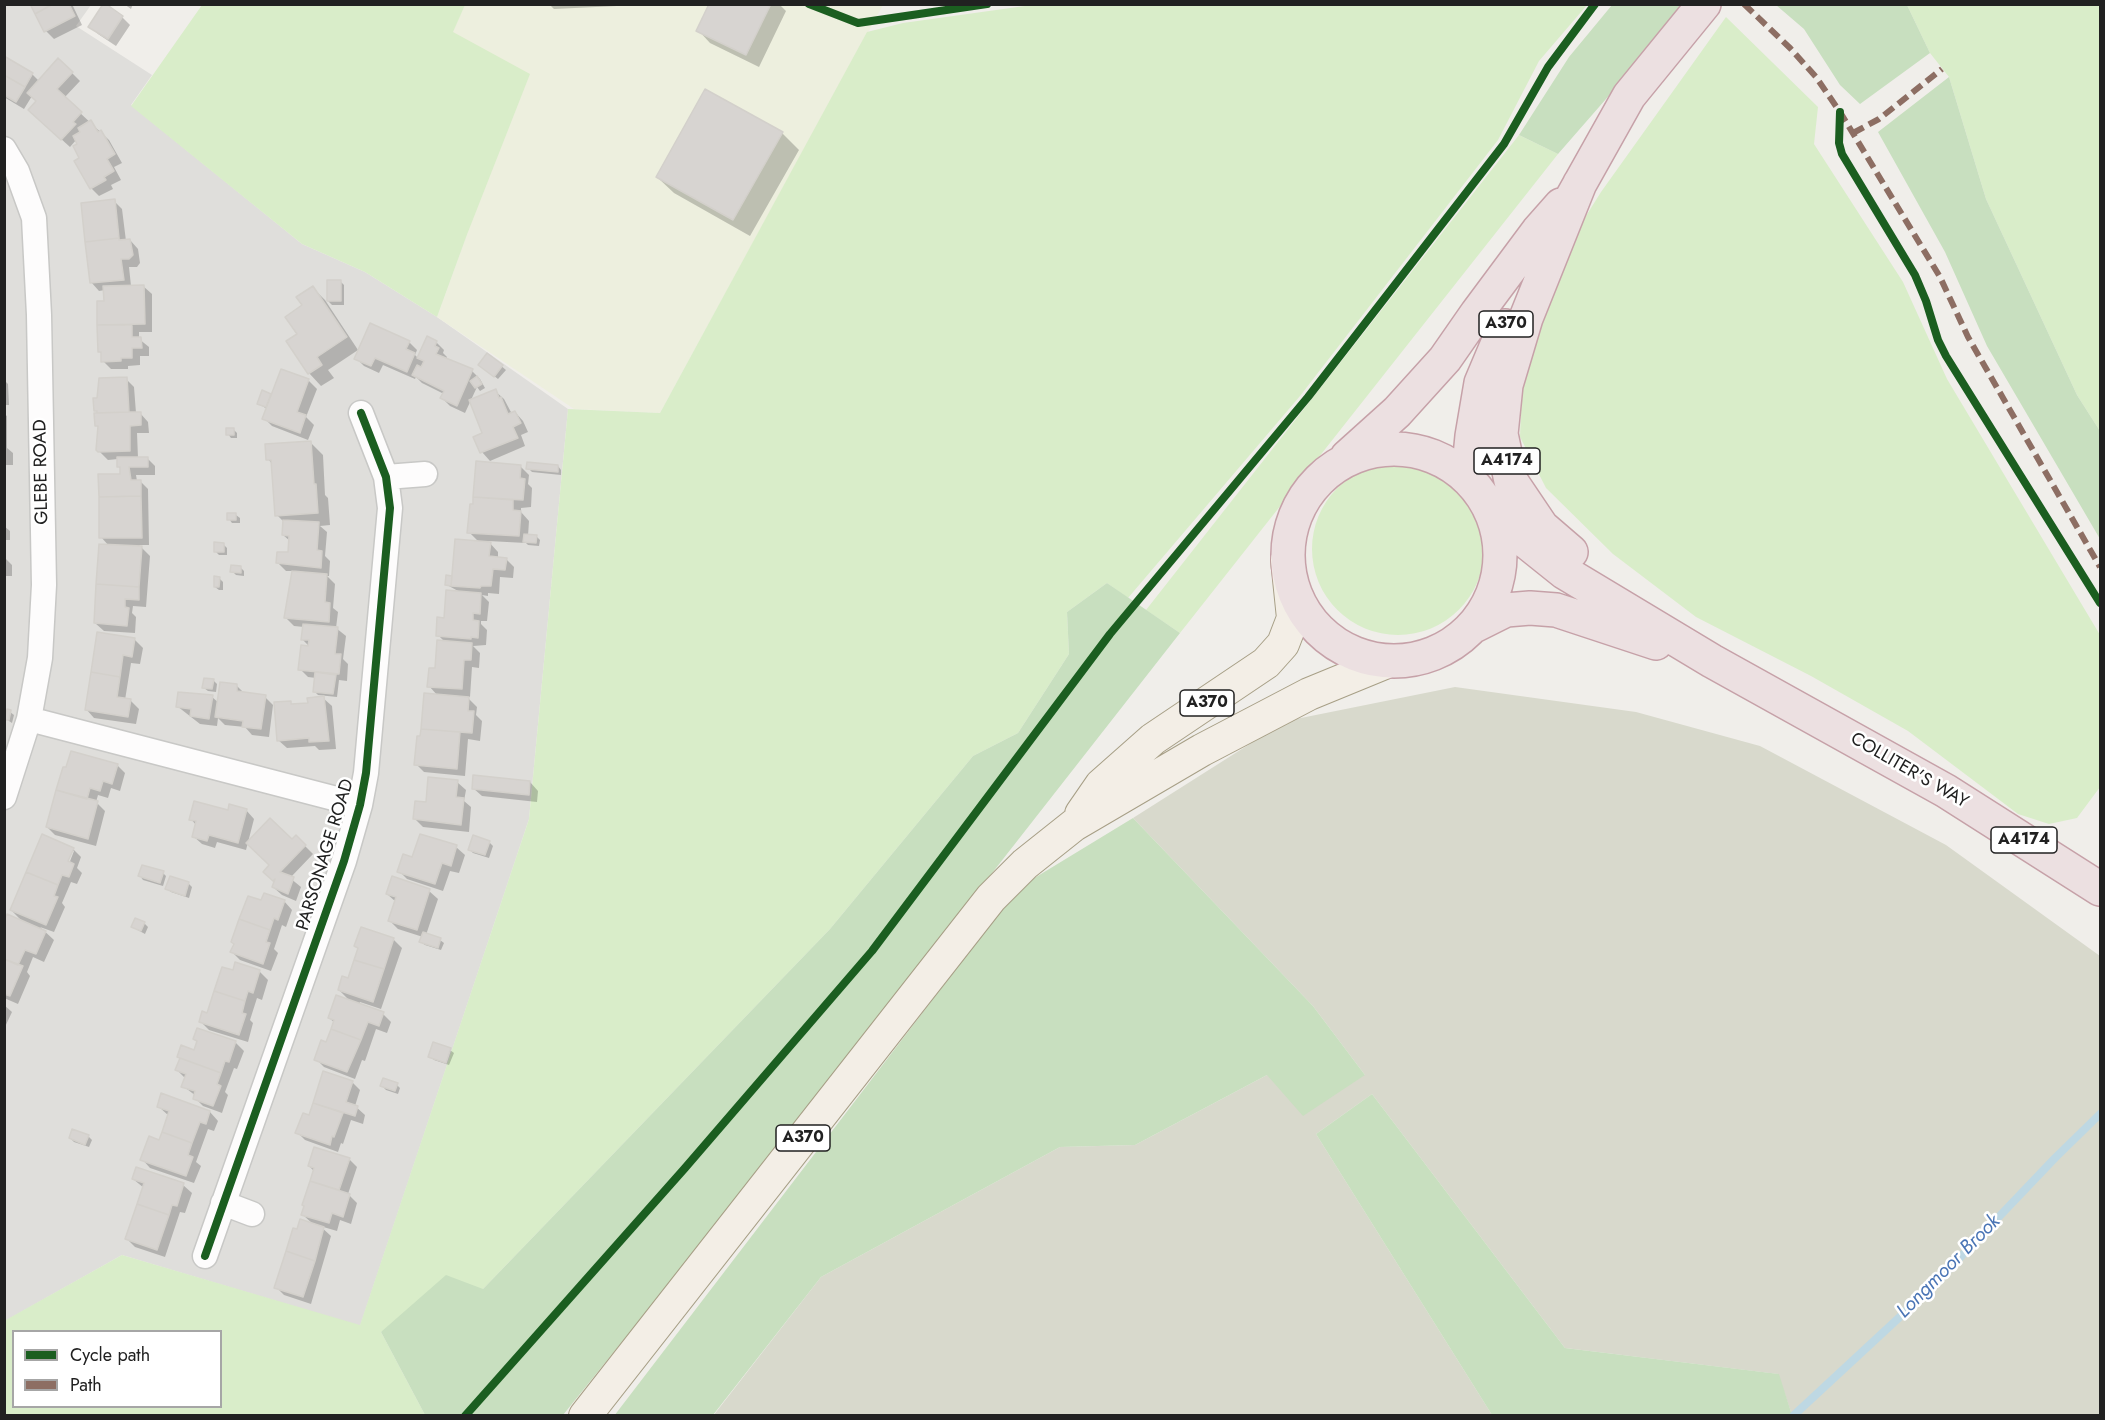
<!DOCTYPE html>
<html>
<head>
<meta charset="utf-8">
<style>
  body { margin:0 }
  #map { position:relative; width:2105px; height:1420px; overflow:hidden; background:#f0eeea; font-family:Jost,sans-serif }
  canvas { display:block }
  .frame { position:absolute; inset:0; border:6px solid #212121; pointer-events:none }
  .legend { position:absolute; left:12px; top:1330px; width:210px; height:78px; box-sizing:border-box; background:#fff; border:2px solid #a6a6a6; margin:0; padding:8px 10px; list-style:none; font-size:18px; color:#212121 }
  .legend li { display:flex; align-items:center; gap:12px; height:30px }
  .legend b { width:30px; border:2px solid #a6a6a6 }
</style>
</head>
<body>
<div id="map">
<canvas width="2105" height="1420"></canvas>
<div class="frame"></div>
<ul class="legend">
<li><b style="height:8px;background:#1b5e20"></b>Cycle path</li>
<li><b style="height:8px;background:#8d6e63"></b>Path</li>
</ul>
</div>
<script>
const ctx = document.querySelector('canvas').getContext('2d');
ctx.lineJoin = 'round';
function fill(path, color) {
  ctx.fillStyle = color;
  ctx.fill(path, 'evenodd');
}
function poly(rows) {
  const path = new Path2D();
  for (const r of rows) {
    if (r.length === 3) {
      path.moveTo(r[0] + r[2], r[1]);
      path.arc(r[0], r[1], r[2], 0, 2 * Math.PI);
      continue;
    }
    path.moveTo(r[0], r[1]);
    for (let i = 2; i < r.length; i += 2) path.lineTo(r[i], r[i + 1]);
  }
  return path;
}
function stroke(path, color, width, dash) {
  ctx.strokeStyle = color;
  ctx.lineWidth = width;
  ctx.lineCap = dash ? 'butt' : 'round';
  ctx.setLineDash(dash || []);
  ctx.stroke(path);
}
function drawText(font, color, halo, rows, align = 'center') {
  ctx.font = font + ' Jost,sans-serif';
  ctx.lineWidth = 5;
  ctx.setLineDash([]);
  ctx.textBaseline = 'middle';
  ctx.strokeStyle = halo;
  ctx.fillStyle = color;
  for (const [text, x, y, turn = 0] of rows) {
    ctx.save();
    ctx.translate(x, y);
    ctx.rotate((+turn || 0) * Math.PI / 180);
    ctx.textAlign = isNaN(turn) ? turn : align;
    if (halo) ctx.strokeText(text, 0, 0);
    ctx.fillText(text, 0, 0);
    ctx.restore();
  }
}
fill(poly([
  [5,5,91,5,76,26,152,75,131,105,302,244,365,272,437,317,568,409,529,819,360,1326,122,1255,5,1321]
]), '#dfdedb');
fill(poly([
  [1455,687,1636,712,1760,746,1946,845,2100,956,2100,1415,1792,1415,1778,1374,1565,1348,1372,1094,1316,1134,1492,1415,713,1416,821,1277,1060,1147,1135,1145,1267,1075,1365,1075,1313,1006,1133,818,1286,721]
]), '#d8d9cc');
fill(poly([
  [465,5,883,5,660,413,574,409,437,317,468,232,452,32]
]), '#edefde');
fill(poly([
  [1039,4,1587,5,1539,61,1498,140,1300,396,1128,598,1107,583,1067,612,1069,654,1018,733,973,756,830,929,483,1289,381,1332,425,1415,5,1415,4,1321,122,1255,360,1325,529,819,568,409,660,413,867,32,903,23],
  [14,1332,220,1332,220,1406,14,1406],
  [202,5,465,5,453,32,530,74,468,232,437,317,365,272,302,244,131,106],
  [1907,5,2100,5,2100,431,2077,395,1986,199,1949,77,1930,53],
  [1726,17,1818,107,1814,144,1903,282,1947,379,2100,635,2100,787,2077,818,2049,824,2018,814,1908,731,1811,676,1696,617,1613,554,1546,488,1520,437,1522,382,1566,248,1601,192],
  [1519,135,1558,154,1180,633,1146,610],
  [1398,549,86]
]), '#d9edc9');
fill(poly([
  [1612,5,1688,5,1558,154,1519,135,1569,57],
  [1776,5,1907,5,1930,53,1860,104,1840,85,1804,29],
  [1949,77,1986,199,2077,395,2100,431,2100,539,1987,346,1945,252,1878,132],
  [1107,583,1180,633,733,1204,563,1415,425,1415,381,1332,446,1275,483,1289,830,929,973,756,1018,733,1069,654,1067,612],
  [1133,818,1313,1006,1365,1075,1303,1116,1267,1075,1135,1145,1060,1147,821,1277,713,1415,614,1416,1018,888],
  [1372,1094,1565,1348,1779,1374,1792,1415,1492,1415,1316,1134]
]), '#c8dfbf');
fill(poly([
  [32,4,72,4,82,25,54,39,46,31],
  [124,4,133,4,131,9],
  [549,4,617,4,617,6,554,9],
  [711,4,779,4,786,11,759,67,710,43,698,30],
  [122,17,130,25,116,46,98,34,90,26],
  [5,57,32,74,39,81,72,73,80,81,64,98,109,140,122,163,114,167,121,180,111,185,113,189,99,196,91,188,76,140,70,147,38,118,38,101,32,96,24,109,4,97],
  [782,133,799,150,750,236,674,193,657,177],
  [114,201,122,209,126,241,130,240,138,249,140,263,137,267,129,267,131,286,143,286,152,294,152,332,139,332,139,339,149,347,149,356,140,356,140,365,128,366,128,369,111,369,103,361,103,355,99,351,98,303,105,303,105,290,99,291,91,282],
  [340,281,344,285,344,305,332,305,328,301],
  [312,287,325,300,358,350,328,370,334,378,321,386,309,373,299,334,304,306],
  [409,342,417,350,415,355,418,358,436,342,444,350,443,353,447,357,446,360,472,371,480,379,485,388,480,391,477,387,465,413,450,406,442,398,444,394,422,383,416,377,415,379,383,365,379,373,364,366,356,358],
  [488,355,506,370,498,379,484,368],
  [282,371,309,381,317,389,306,417,314,425,308,440,272,426,264,418,267,409,259,404,271,395,272,397],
  [126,379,134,387,136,413,140,413,148,422,149,433,137,433,138,458,147,458,155,466,155,475,136,475,137,481,140,481,148,489,149,545,139,545,150,556,146,607,133,606,132,613,136,617,135,633,104,631,95,623,109,546,101,537,122,475,122,470,119,467,118,459,108,460,98,450,99,428,96,425,100,414,95,410,98,399],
  [4,380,8,384,9,405,4,405],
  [495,391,504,399,512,414,515,412,523,421,528,432,521,435,525,446,490,461,482,452,475,437,484,434],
  [4,414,7,416,7,448,13,453,13,465,4,465],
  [233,429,237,433,237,438,231,438,228,434],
  [310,442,323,455,325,495,328,498,330,525,320,526,327,532,325,556,330,561,329,576,327,576,335,584,333,608,338,612,336,628,346,636,343,659,348,664,347,681,339,680,337,697,318,695,314,691,316,678,308,677,300,669,311,648,302,639,304,627,294,626,286,618,293,571,286,571,278,563,289,554,290,541,283,535,284,522,277,515,273,465,268,459],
  [478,463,521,467,529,475,528,484,532,488,531,507,521,508,521,512,529,521,528,536,536,536,540,540,539,546,528,545,526,543,488,541,498,552,498,558,506,559,514,567,513,578,500,577,499,594,488,593,488,596,482,595,489,602,487,621,481,621,481,624,487,630,486,645,473,646,480,653,479,668,472,667,470,697,467,697,477,707,476,715,482,721,480,741,468,739,465,776,424,772,416,764,422,737,438,696,429,686,436,669,445,642,438,635,460,592,447,585,479,542,469,532,474,506],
  [558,466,561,470,561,475,532,472,528,468],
  [236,515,240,518,240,523,232,523,229,519],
  [4,526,10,531,10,540,5,540,5,558,12,565,12,576,4,576],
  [223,544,227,548,227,555,219,555,215,551],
  [240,567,244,571,244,576,236,575,232,571],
  [219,578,223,582,223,590,219,590,215,587],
  [98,634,135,640,143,648,140,664,131,663,125,700,130,700,139,709,136,724,94,718,86,709],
  [213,680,217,684,216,692,208,691,204,688],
  [237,686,245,694,265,697,273,705,269,737,252,735,245,727,225,725,218,718,217,726,200,724,177,706,212,697,219,703],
  [323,698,332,706,336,749,319,750,315,746,287,748,278,740,290,702,293,706,309,704],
  [10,712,14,715,12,723,6,719],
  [117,765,125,773,120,791,111,788,108,798,98,795,96,802,105,811,96,846,55,835,47,827,64,768],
  [457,782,466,790,464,801,471,807,469,832,423,827,415,819,427,804],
  [530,782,538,791,537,802,482,796,473,788],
  [246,810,254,819,246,850,217,842,215,848,202,844,193,836,196,825,191,819],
  [43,836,73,849,81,857,77,868,82,873,77,884,71,882,62,903,65,907,54,932,40,927,54,940,44,962,33,957,27,972,30,976,18,1004,4,998,4,925,8,916,24,923,11,910],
  [71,851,74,851,67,869,64,868],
  [296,837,313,854,290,878,301,887,296,901,282,895,273,887,275,882,265,872],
  [489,842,493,846,489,858,473,853,470,850],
  [456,847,465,855,459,873,450,871,443,891,407,879,399,871,413,859],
  [163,873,166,876,163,886,143,880,140,876],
  [171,878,189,884,192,887,189,898,171,892,167,888],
  [429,891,438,899,426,935,440,940,444,943,441,950,425,945,421,942,423,937,398,929,389,920,396,902,387,894],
  [284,901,292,910,286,927,282,925,274,949,278,953,271,971,240,960,232,952,262,902],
  [144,923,148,927,145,934,132,927],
  [393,939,402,948,381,1009,360,1002,359,1005,383,1014,391,1022,387,1033,376,1029,365,1061,362,1060,355,1079,324,1067,316,1059,327,1044,335,1023,329,1018,351,1002,339,990],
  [236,964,260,972,268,980,262,1000,257,998,250,1020,253,1023,248,1042,209,1030,201,1022,208,1015],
  [4,1005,12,1012,4,1029],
  [235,1042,244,1051,237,1069,234,1068,225,1092,228,1095,222,1113,203,1106,195,1098,196,1096,183,1086,186,1079,177,1070,195,1052],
  [450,1050,454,1053,449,1065,434,1060,430,1056],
  [324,1073,352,1082,360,1090,355,1106,365,1115,363,1124,351,1120,343,1144,341,1143,338,1152,305,1140,297,1132,310,1117],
  [397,1085,400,1088,398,1094,386,1090,382,1086],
  [162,1095,210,1112,218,1121,214,1131,208,1129,196,1162,201,1166,194,1183,150,1168,142,1159,160,1142,169,1116,158,1106],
  [88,1136,92,1140,89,1147,74,1142,70,1138],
  [349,1159,357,1167,348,1194,357,1203,351,1224,340,1220,337,1231,320,1226,331,1236,311,1304,284,1295,276,1287,314,1225,303,1215,305,1206,304,1205,314,1171,309,1166],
  [133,1179,183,1185,192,1193,185,1213,180,1212,165,1257,135,1247,127,1239,144,1188]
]), '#0003');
stroke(poly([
  [1793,1416,1931,1288,2055,1158,2100,1114]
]), '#bed8e3', 8);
const building = poly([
  [30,4,53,4,35,14,30,4],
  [53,4,69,4,75,16,44,32,35,14,53,4],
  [103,4,106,4,123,16,108,39,88,27,103,4],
  [709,4,771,4,746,55,696,31,709,4],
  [4,56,33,73,25,87,4,75,4,56],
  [58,58,73,72,57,89,82,112,73,122,76,124,61,140,28,110,36,101,27,93,58,58],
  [4,75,25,87,16,102,4,95,4,75],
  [705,89,783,132,733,220,656,177,705,89],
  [91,120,98,132,101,130,115,154,107,159,114,171,104,177,106,180,90,189,74,161,79,158,73,146,77,144,73,136,80,132,78,128,91,120],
  [115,199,119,238,85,242,81,203,115,199],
  [119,238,119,240,130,239,133,255,129,259,121,259,124,280,90,283,85,242,119,238],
  [327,280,341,280,341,301,327,301,327,280],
  [144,285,145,324,97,325,97,301,104,301,103,286,144,285],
  [313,286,347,337,317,357,322,365,308,374,286,341,297,334,285,317,302,305,296,297,313,286],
  [370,323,410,341,406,349,415,353,407,372,375,358,371,366,354,359,370,323],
  [97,325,132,325,132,337,141,337,142,348,132,348,132,358,121,358,121,361,101,362,101,352,98,352,97,325],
  [427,336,437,341,435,346,439,348,436,354,473,369,457,406,440,398,444,391,412,375,417,365,421,367,424,361,417,358,427,336],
  [487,353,503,365,494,377,478,365,487,353],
  [281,369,309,379,297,412,306,415,300,433,262,419,281,369],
  [477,376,482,384,475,388,470,381,477,376],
  [127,377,129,412,97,413,97,411,94,411,93,398,97,398,99,378,127,377],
  [496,389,499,398,501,397,508,414,515,411,521,423,513,427,518,438,480,453,473,437,482,433,469,400,496,389],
  [262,390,271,394,266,407,257,404,262,390],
  [129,412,141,412,141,425,130,426,130,451,98,452,96,450,98,426,95,426,94,413,129,412],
  [226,428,234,428,234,435,226,435,226,428],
  [311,441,314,484,316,484,318,513,275,516,271,460,266,460,265,444,311,441],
  [117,457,148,457,148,467,129,467,131,480,141,480,141,496,99,497,98,474,120,474,120,467,117,467,117,457],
  [476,461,521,465,520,478,525,479,523,500,473,497,476,461],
  [527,462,558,465,558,472,526,469,527,462],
  [141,496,142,538,99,538,99,497,141,496],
  [473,497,513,500,513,510,521,511,519,536,467,533,470,504,473,504,473,497],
  [227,513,236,513,236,520,227,520,227,513],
  [283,520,319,522,317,550,322,551,321,568,276,563,277,552,288,552,289,536,282,535,283,520],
  [524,534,537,535,536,543,523,542,524,534],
  [455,539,491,542,489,556,507,558,505,570,493,569,491,586,481,586,480,588,451,586,455,539],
  [214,542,224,543,224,552,214,552,214,542],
  [99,544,142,546,139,587,96,584,99,544],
  [231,565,241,566,241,573,230,572,231,565],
  [292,571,327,574,325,602,330,603,329,622,284,618,292,571],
  [446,575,452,576,451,586,445,585,446,575],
  [214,576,220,577,219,587,214,587,214,576],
  [96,584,139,587,139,600,125,599,125,607,129,608,127,626,94,623,96,584],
  [446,590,481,593,480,614,473,613,473,620,479,621,478,638,471,637,471,639,436,636,437,617,444,618,446,590],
  [303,624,338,627,335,654,341,654,339,674,298,670,301,645,308,646,309,640,301,640,303,624],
  [97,632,135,638,132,657,123,655,120,677,91,672,97,632],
  [437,640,472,643,471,660,464,660,462,689,427,687,429,668,435,668,437,640],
  [91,672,120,677,117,697,131,699,128,717,85,710,91,672],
  [315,672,336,675,333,694,313,692,315,672],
  [204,678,214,679,212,689,202,688,204,678],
  [220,682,237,684,237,691,266,695,261,729,242,727,243,721,215,717,220,682],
  [178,692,213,695,209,719,190,716,191,709,176,707,178,692],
  [424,693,469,697,468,711,474,711,472,733,421,729,424,693],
  [324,696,329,741,309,742,309,738,277,741,274,702,291,701,291,704,308,703,307,698,324,696],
  [7,709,11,710,9,720,4,720,7,709],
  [421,729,460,732,457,769,414,765,417,736,420,736,421,729],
  [71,751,118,764,112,784,103,781,100,791,90,788,87,799,56,790,63,767,66,767,71,751],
  [473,775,530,781,529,795,472,789,473,775],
  [428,777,458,780,456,797,464,798,461,825,413,819,415,801,426,802,428,777],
  [56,790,98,801,88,839,46,827,56,790],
  [194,801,228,810,229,804,247,809,238,843,209,835,207,841,192,837,196,821,189,820,194,801],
  [270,818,292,839,296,835,306,845,280,872,294,877,288,894,272,887,275,879,273,881,263,872,269,865,246,843,270,818],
  [42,834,74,848,68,861,74,864,69,877,62,875,58,885,26,872,42,834],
  [420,834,457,845,451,866,442,863,435,884,397,872,403,854,412,857,420,834],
  [473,835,490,841,485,855,468,850,473,835],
  [142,865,164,871,160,883,138,876,142,865],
  [26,872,58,885,54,896,58,897,46,925,10,910,26,872],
  [170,876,189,882,185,896,165,889,170,876],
  [392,876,430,889,417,930,388,921,396,897,386,894,392,876],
  [264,893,285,900,278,920,274,918,270,930,239,919,248,896,261,900,264,893],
  [7,914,46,931,36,954,25,950,18,965,4,959,4,921,7,914],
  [135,918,145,922,141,931,131,927,135,918],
  [239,919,270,930,266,942,270,943,263,964,230,952,234,944,231,942,239,919],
  [361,927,394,938,384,969,354,960,358,948,354,946,361,927],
  [423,932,441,938,438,948,419,942,423,932],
  [4,959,23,966,10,996,4,994,4,959],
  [354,960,384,969,373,1002,338,990,342,976,348,978,354,960],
  [235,962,260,970,253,993,248,991,245,1001,214,991,222,967,233,970,235,962],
  [214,991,245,1001,242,1013,246,1014,239,1035,199,1022,202,1011,207,1013,214,991],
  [336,995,384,1012,379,1026,368,1022,361,1040,331,1029,334,1020,328,1018,336,995],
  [197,1028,236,1041,229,1062,225,1061,221,1073,177,1057,181,1045,194,1050,197,1041,193,1039,197,1028],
  [331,1029,361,1040,347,1072,314,1060,321,1040,326,1042,331,1029],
  [433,1042,451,1048,446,1063,428,1057,433,1042],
  [180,1058,221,1073,217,1084,221,1086,213,1106,193,1099,195,1091,181,1087,186,1074,175,1070,180,1058],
  [323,1071,353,1081,346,1102,358,1106,355,1116,313,1103,323,1071],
  [383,1078,398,1083,395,1091,380,1086,383,1078],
  [161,1093,210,1111,206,1124,200,1122,192,1143,162,1132,169,1111,157,1107,161,1093],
  [313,1103,343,1113,334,1137,332,1136,330,1145,295,1133,303,1113,309,1115,313,1103],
  [72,1129,89,1135,85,1145,69,1138,72,1129],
  [162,1132,192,1143,188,1155,193,1157,186,1176,140,1160,149,1136,159,1140,162,1132],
  [314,1147,350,1158,339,1190,310,1181,314,1168,308,1166,314,1147],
  [136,1167,184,1183,177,1206,172,1205,169,1215,137,1204,144,1183,132,1179,136,1167],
  [310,1181,350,1194,343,1217,332,1213,329,1223,301,1215,304,1206,302,1205,310,1181],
  [137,1204,169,1215,157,1250,125,1239,137,1204],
  [300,1219,324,1227,315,1261,286,1251,293,1228,297,1229,300,1219],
  [286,1251,315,1261,303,1297,274,1288,286,1251]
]);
fill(building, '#d7d4d1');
stroke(building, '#d3d0cb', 1.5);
const minor = poly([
  [4,149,17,171,34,218,39,315,44,585,40,658,29,719,4,797],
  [386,477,425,474],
  [29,719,360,805],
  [223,1203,252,1214],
  [205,1256,344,861,360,805,366,773,390,508,386,477,361,413]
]);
const major = poly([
  [1081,814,1101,785,1153,739,1266,663,1283,644,1293,618,1287,560],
  [585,1416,991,898,1025,864,1074,825,1202,750,1309,694,1387,662]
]);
const highway = poly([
  [1569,203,1629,96,1704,4],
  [1394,555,106],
  [1347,457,1397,412,1445,359,1477,313,1538,231,1561,205],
  [1468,477,1472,436,1481,383,1505,326],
  [1489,505,1509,528,1564,572,1712,661,1946,791,2100,889],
  [1571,552,1542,527,1511,481,1501,434,1506,385,1526,318,1580,183],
  [1474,626,1506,610,1530,608,1556,610,1656,643]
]);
stroke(minor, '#c8c8c6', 27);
stroke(major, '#a79f86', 34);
stroke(highway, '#c6a1a8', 36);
stroke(minor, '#fdfcfc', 24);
stroke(major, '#f3eee6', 32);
stroke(highway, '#ece0e1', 33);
stroke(poly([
  [1744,4,1790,48,1816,77,1840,112,1940,277,1968,337,2100,567],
  [1853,133,1879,119,1942,69]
]), '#8d6e63', 6, [12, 6]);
stroke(poly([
  [809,4,858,23,987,4],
  [1840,112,1839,143,1842,154,1915,275,1926,301,1938,340,1946,356,2100,603],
  [205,1256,344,861,360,805,366,773,390,508,386,477,361,413],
  [465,1416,685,1168,872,951,1110,634,1308,397,1504,144,1548,67,1595,4]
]), '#1b5e20', 8);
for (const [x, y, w] of [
  [1506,324,54],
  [1507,461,66],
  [1207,703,54],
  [2024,840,66],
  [803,1138,54]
]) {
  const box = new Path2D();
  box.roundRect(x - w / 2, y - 13, w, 26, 4.5);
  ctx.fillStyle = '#fff';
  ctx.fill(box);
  stroke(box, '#212121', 1.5);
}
drawText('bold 16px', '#212121', null, [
  ["A370",1506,324],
  ["A4174",1507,461],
  ["A370",1207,703],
  ["A4174",2024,840],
  ["A370",803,1138]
]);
drawText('18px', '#212121', '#fff', [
  ["GLEBE ROAD",42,472,-91],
  ["COLLITER'S WAY",1909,771,30],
  ["PARSONAGE ROAD",326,855,-73]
]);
drawText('italic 20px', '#4a75b5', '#fff', [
  ["Longmoor Brook",1949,1267,-45]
]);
</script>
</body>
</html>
